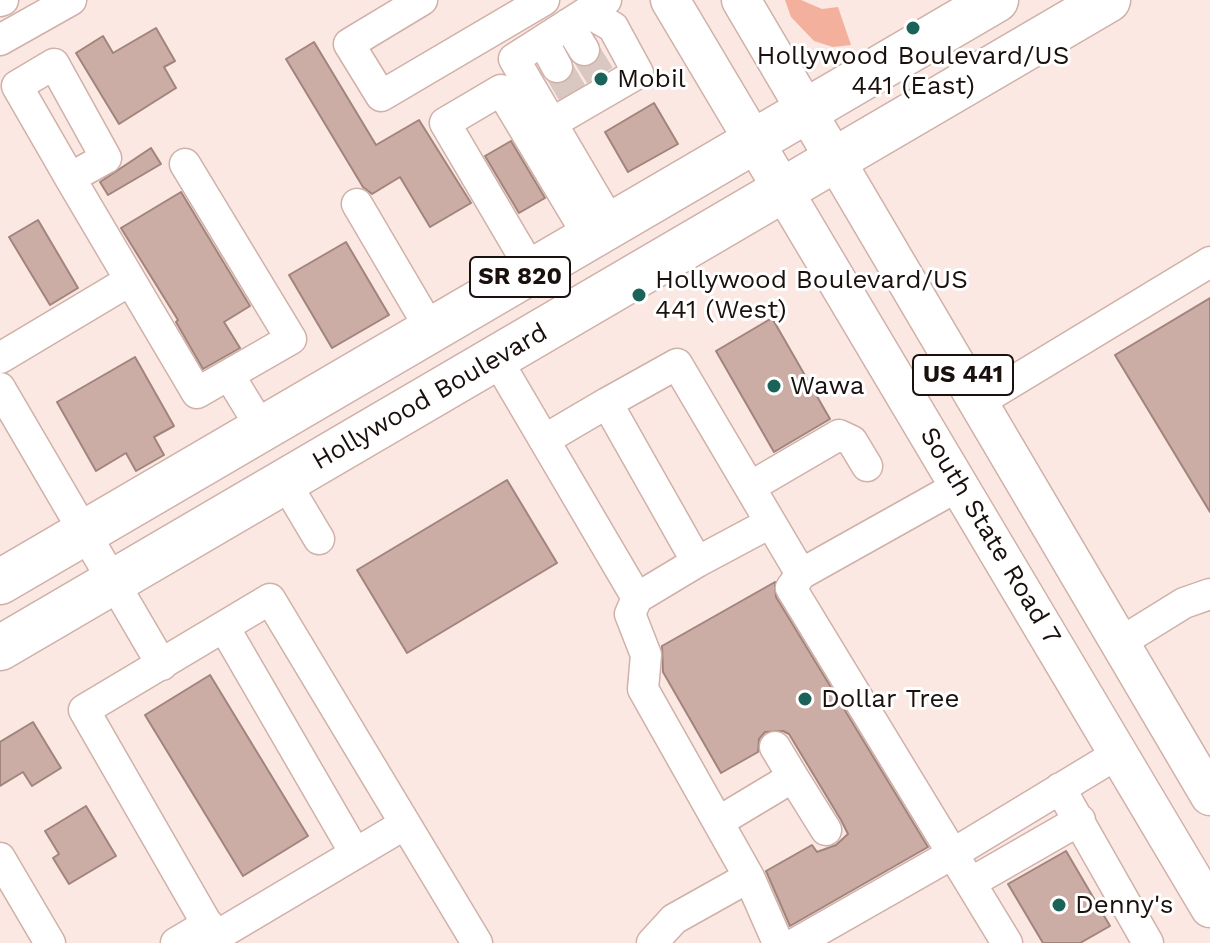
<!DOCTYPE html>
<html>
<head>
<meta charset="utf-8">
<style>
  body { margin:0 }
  canvas { display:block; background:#fbe8e2 }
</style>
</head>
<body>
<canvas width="1210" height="943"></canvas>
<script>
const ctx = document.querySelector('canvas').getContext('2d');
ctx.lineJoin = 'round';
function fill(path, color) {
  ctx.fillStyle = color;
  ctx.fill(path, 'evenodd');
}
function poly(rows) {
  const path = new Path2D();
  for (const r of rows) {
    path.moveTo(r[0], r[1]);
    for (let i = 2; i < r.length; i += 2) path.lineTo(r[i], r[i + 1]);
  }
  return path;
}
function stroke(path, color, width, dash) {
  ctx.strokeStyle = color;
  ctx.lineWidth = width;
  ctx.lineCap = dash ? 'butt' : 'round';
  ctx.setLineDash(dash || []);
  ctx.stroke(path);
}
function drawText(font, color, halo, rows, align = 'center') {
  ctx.font = font + ' "Work Sans",sans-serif';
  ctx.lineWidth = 6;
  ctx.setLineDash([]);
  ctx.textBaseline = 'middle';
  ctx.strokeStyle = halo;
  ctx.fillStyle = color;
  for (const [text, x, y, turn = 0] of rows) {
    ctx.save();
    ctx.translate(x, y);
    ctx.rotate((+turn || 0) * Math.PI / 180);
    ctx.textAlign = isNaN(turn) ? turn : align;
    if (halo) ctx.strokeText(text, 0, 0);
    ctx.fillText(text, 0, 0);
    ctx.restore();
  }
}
fill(poly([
  [785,0,801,0,822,9,838,7,851,45,833,47,814,41,791,17]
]), '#f2b09d');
const building = poly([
  [156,28,175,61,164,67,176,88,119,124,76,53,103,36,113,53,156,28],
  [314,42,376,145,419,120,471,203,430,227,400,177,372,194,363,187,286,59,314,42],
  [654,103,678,144,628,172,605,132,654,103],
  [511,141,545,198,519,213,485,156,511,141],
  [151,148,161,164,108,195,100,182,151,148],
  [181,192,250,306,224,322,240,348,203,369,176,322,178,320,121,228,181,192],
  [38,220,78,288,50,305,9,237,38,220],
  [346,242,389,315,332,348,289,275,346,242],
  [1210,298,1210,512,1115,355,1210,298],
  [772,318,830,419,774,452,716,351,772,318],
  [135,357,174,426,154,437,164,455,136,471,126,453,96,471,57,402,135,357],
  [507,480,557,563,407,653,357,570,507,480],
  [775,582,776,597,928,847,790,926,766,871,812,845,817,852,836,845,848,834,841,820,789,734,783,731,765,732,759,739,758,752,721,773,663,672,662,646,775,582],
  [210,675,308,836,243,876,145,715,210,675],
  [33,722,61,768,32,786,23,772,0,786,0,742,33,722],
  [86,806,116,856,69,884,53,858,59,854,45,831,86,806],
  [1066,851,1110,926,1080,943,1043,943,1008,884,1066,851]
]);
fill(building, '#ccada5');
stroke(building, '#a1847c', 2);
stroke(poly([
  [584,50,601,77],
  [557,67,573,94]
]), '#d9c8c2', 30, [30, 15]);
const minor = poly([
  [422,0,349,44,381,96,544,0],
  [606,0,514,59,611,224],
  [0,1,3,0],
  [568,24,584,50],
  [0,40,71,0],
  [543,41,557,67],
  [54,64,106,158,70,178,17,86,54,64],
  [552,123,638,73,613,27,587,12],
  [70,178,197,393,291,339,185,164],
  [357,204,431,330],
  [532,271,445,123,501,90,589,237],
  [0,358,129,281],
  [496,358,637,598],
  [229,375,262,429],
  [0,388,162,665],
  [979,402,1210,262],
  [607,403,677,364,801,574,791,588,1007,943],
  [544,440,607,403,697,562,637,598,630,614,646,655,643,689,749,877,778,943],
  [285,482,319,539],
  [750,487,839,435,852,441,867,466],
  [697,562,770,523],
  [801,574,960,485],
  [224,627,355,853],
  [1121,642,1184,603,1210,594],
  [775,747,793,777],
  [1060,788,1148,943],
  [718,822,793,777,826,830],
  [0,858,50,943],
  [972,882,1080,820],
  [215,937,405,824],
  [176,943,208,924],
  [218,943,84,710,270,599,477,943],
  [652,943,674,919,749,877],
  [796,943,954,853,1119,753]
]);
const major = poly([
  [670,0,1210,908],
  [741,0,1210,796]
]);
const highway = poly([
  [0,582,996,0],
  [0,648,1108,0]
]);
stroke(minor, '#d0b1a9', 33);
stroke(major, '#d0b1a9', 41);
stroke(highway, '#d0b1a9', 47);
stroke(minor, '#fff', 30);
stroke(major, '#fff', 38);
stroke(highway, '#fff', 44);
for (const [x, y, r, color] of [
  [913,28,8,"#1b6358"],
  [601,79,8,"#1b6358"],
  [639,295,8,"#1b6358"],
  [774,386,8,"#1b6358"],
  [805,699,8,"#1b6358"],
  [1059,905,8,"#1b6358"]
]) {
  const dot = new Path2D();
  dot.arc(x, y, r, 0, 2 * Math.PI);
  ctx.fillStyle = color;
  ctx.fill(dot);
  stroke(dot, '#fff', 3);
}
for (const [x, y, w] of [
  [520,277,100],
  [963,375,100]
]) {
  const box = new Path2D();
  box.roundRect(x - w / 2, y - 20, w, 40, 6);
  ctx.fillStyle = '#fff';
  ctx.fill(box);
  stroke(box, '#1a100d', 2);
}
drawText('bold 24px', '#1a100d', null, [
  ["SR 820",520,277],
  ["US 441",963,375]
]);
drawText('26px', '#1a100d', '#fff', [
  ["Hollywood Boulevard/US",913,56,"center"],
  ["441 (East)",913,86,"center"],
  ["Mobil",617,79],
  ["Hollywood Boulevard/US",655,280],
  ["441 (West)",655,310],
  ["Wawa",790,386],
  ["Dollar Tree",821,699],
  ["Denny's",1075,905]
], 'left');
drawText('26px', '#1a100d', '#fff', [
  ["Hollywood Boulevard",430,397,-30],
  ["South State Road 7",990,536,59]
]);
</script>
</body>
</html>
